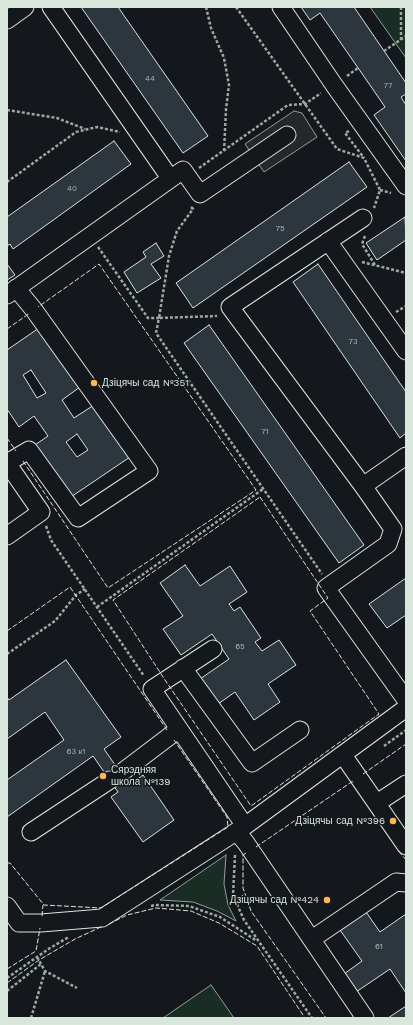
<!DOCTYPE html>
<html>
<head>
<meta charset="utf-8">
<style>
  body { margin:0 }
  #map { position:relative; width:413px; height:1025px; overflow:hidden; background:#14181c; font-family:"Work Sans",sans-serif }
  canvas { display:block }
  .frame { position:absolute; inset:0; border:8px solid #d8e6dc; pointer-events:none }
</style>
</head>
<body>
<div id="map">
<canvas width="413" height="1025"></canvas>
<div class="frame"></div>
</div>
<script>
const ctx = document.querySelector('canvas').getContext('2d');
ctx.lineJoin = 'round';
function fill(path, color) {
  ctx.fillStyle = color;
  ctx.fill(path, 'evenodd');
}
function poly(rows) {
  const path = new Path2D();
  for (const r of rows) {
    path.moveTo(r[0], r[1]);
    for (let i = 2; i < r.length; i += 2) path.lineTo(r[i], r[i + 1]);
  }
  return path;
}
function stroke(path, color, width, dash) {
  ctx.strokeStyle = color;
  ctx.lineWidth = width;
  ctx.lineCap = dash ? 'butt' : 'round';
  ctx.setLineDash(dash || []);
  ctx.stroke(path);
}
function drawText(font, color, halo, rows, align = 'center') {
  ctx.font = font + ' "Work Sans",sans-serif';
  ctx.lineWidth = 3;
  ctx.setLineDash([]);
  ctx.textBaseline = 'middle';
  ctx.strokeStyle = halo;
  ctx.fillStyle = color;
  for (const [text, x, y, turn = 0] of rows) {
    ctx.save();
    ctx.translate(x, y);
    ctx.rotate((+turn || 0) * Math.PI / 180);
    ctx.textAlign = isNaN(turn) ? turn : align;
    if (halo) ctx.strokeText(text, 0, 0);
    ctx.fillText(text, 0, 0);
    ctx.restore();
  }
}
const green = poly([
  [370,7,406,7,406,58,370,7],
  [226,855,224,884,228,905,236,921,217,911,193,902,160,900,226,855],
  [211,985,234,1018,163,1018,211,985]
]);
fill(green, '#1a2d24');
stroke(green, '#939e99', 1);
const parking = poly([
  [294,111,302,113,317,137,264,172,245,144,294,111]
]);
fill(parking, '#24282b');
stroke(parking, '#939e99', 1);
const building = poly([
  [81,7,118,7,208,136,183,153,81,7],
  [301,7,354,7,406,83,406,94,401,97,406,105,406,161,374,115,385,107,372,88,320,13,310,20,301,7],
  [114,141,131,164,13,249,10,244,7,246,7,217,114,141],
  [349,162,367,187,193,308,176,283,349,162],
  [405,217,406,240,377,260,366,243,405,217],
  [156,243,164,256,151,264,161,278,137,293,124,272,146,257,143,252,156,243],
  [7,264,15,275,7,280,7,264],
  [318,264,406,392,406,433,400,438,293,282,318,264],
  [209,325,364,545,339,563,184,343,209,325],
  [39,328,80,387,62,400,74,418,94,405,130,457,68,499,32,447,48,436,34,416,19,427,7,409,7,350,39,328],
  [31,370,46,393,37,398,23,375,31,370],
  [77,434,88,450,77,457,66,442,77,434],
  [185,565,200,586,230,566,247,592,229,604,234,611,240,607,261,638,255,642,262,651,279,640,296,665,268,684,280,702,254,720,235,692,218,704,200,679,229,659,212,634,181,655,163,629,183,616,160,583,185,565],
  [406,578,406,615,387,628,369,604,406,578],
  [66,660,121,737,104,749,129,785,143,775,174,820,143,842,111,797,118,792,93,756,7,817,7,780,64,740,45,712,7,739,7,697,9,700,66,660],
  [366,912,380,932,406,914,406,993,390,969,356,992,344,974,362,961,340,930,366,912],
  [406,1006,406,1018,388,1018,406,1006]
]);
fill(building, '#2c363c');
stroke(building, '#d8e6dc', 1);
const minor = poly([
  [51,7,170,178],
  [281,7,334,85,406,186],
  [7,20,25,7],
  [363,218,230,307,363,486,393,529,388,544,326,588,406,700],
  [328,241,406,351],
  [7,295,183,170,200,194,287,135],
  [7,463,29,450,78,518,149,471,34,310,16,288],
  [7,463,41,512,7,536],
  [363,486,406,456],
  [213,649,152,689,245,826,406,708],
  [183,668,252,763,300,730],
  [343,755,406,846],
  [121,773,179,729],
  [377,803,406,784],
  [31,832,110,780],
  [237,832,246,843,365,1018],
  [7,906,19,923,41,923,102,918,245,826],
  [312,939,396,882,406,883]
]);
stroke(minor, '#d8e6dc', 19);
stroke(poly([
  [206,7,211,28,224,58,229,85,226,109,224,152],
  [236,7,337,149,364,158,380,190,374,208],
  [401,40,401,7],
  [384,51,406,36],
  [347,76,358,68],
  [7,110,57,118,85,129],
  [349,131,345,133,364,158],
  [199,168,288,105,305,104,321,93],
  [7,182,76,132,97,127,120,132],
  [380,190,391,193],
  [191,207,193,209,177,231,169,256,159,318,217,316],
  [365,236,362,244,375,265],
  [98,247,148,318,159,318,156,333,322,574],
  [362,262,406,273],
  [396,312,406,306],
  [46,526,51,540,144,676],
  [97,607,263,489],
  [7,654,55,621,76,595,85,589],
  [384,746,406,730],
  [235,855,233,895,244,920,312,1018],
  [151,906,155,905,189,906,220,917,257,941],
  [37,957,45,971,77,988],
  [7,978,50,948,69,937],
  [7,991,41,964],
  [31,1018,45,971]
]), '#9da8a2', 2.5, [3, 2]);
stroke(minor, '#14181c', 17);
stroke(poly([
  [7,329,30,313],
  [7,438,16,451],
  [23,461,108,588,256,490,99,264,38,307],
  [260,497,328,598,310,611,379,714,251,806,165,680,113,600,260,497],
  [7,631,70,587,167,730],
  [363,774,406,744],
  [256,847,353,781,353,783],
  [399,851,406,860],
  [246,853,243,855,243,888,251,911,326,1018],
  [7,863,10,863,44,905,101,908,228,827,227,817,174,740],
  [42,916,43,905],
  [109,924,127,915,156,908,191,911,219,923,257,946,305,1018],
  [7,969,36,951,40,928],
  [7,983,39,960,75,939,103,926]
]), '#d8e6dc', 1, [5, 2]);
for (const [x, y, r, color] of [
  [94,383,4,"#ffb74d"],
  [103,776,4,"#ffb74d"],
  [393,821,4,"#ffb74d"],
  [327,900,4,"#ffb74d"]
]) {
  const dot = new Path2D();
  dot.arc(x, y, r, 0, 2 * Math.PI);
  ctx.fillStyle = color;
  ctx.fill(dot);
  stroke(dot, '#14181c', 1.5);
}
drawText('8px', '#adbab4', null, [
  ["44",150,79],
  ["77",388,86],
  ["40",72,189],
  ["75",280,229],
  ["73",353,342],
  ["71",265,432],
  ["65",240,647],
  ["63 к1",76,752],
  ["61",379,947]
]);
drawText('10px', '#d8e6dc', '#14181c', [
  ["Дзіцячы сад №351",102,383],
  ["Сярэдняя",111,770],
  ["школа №139",111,782],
  ["Дзіцячы сад №396",385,821,"right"],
  ["Дзіцячы сад №424",319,900,"right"]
], 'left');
</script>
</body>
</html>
